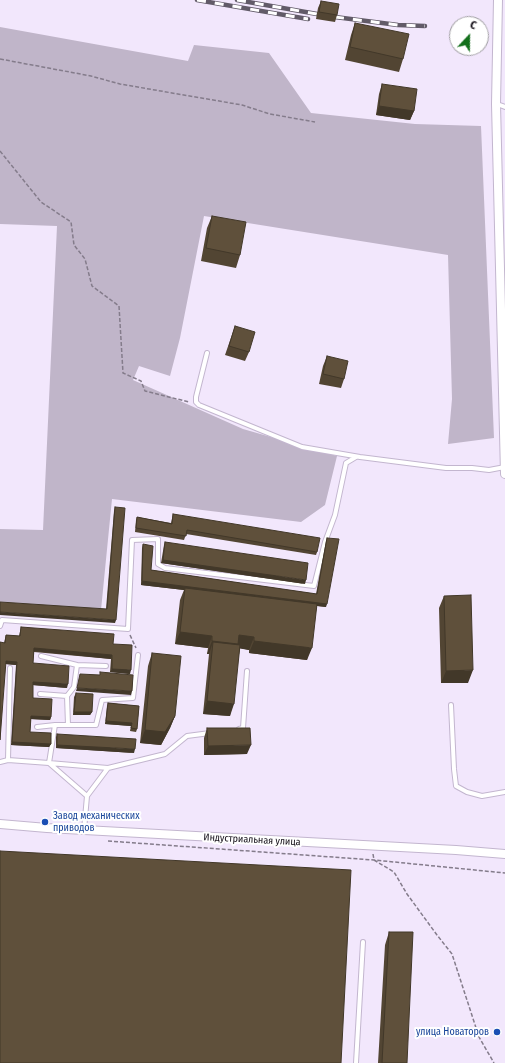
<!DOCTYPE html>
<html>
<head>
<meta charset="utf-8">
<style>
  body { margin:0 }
  #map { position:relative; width:505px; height:1063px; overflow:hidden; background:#f2e7fc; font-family:"Fira Sans Condensed",sans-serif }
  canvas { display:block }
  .north { position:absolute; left:449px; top:16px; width:40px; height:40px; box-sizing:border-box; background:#fff; border:1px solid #a09ea2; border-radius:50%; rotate:22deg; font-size:11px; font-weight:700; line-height:16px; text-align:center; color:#120d16 }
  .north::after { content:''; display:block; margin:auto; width:14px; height:18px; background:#136f1b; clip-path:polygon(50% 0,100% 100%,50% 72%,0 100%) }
</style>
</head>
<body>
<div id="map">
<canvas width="505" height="1063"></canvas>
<div class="north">С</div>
</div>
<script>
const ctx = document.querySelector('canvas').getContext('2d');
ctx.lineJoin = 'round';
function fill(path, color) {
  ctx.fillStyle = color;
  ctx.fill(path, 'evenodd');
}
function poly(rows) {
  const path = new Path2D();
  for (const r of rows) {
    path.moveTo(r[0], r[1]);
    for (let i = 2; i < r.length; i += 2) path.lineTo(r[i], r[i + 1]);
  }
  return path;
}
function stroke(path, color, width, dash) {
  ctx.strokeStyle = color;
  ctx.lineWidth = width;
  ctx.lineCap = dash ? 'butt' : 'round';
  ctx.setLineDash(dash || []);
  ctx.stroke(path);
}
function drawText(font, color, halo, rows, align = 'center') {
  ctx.font = font + ' "Fira Sans Condensed",sans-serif';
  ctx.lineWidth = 4;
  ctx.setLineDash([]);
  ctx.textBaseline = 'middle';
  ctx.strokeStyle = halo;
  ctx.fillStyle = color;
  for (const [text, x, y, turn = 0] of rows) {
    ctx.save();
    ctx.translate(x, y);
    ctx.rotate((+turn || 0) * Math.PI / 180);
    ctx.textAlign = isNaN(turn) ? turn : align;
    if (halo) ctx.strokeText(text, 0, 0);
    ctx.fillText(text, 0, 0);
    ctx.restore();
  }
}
fill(poly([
  [0,27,188,61,194,45,269,53,311,113,415,124,481,126,494,438,448,444,452,399,448,255,204,216,180,338,170,376,139,366,133,380,243,429,337,456,325,505,301,522,112,499,101,610,0,602,0,529,43,530,57,226,0,224]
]), '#c0b5c9');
const service = poly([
  [497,104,505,107],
  [207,353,196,397,196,402,199,405,302,447,360,457,446,468,472,468,489,470,505,467],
  [0,626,2,620,128,629,132,540,158,539,158,564,165,568,314,586,325,542,335,515,346,463,356,457],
  [41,656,77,665,74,687,67,696,68,725],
  [77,665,106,666],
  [40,694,67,696],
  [451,705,454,769,456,786,467,792,482,796,505,792],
  [37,727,55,725],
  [239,729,243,728,247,671],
  [8,760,10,668],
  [0,762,8,760,49,763,87,796,84,830],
  [108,768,49,763,55,725,96,725,102,700,133,698,138,655],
  [87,796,108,768,165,754,187,736,210,733],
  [356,1063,363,942]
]);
const minor = poly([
  [498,0,496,104,505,474],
  [0,824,47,828,456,850,505,854]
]);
stroke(service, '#c3b6cf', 6);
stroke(minor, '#c3b6cf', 10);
stroke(poly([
  [0,59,91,76,120,84,242,105,270,114,315,122],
  [0,151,41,202,71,222,74,245,85,259,92,286,119,306,123,373,141,381,145,391,189,402],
  [130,635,136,648],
  [108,841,374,860,505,873],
  [373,854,374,860,394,872,407,894,437,935,452,954,479,1037,494,1063]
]), '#847c8b', 1.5, [4, 2]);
stroke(service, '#fff', 4);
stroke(minor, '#fff', 8);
const rail = poly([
  [197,0,308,19],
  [237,0,317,14],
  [335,17,398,25,425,26]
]);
stroke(rail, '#625b68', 4.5);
stroke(rail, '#fff', 3, [9]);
fill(poly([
  [321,1,337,15,335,22,316,19,318,8],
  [355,23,403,59,399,72,345,60,351,35],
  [382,84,414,111,410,120,376,115,379,94],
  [212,216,240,255,236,268,201,261,207,228],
  [235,326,249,352,245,361,225,355],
  [327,356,344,379,341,388,319,384,323,366],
  [115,507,115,623,106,609,114,511],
  [173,514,317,552,316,555,186,534,184,540,135,532,136,520,137,517,171,523],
  [327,538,326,607,317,606,307,660,249,653,249,650,240,648,230,716,203,714,209,654,207,654,208,648,175,644,180,600,184,590,141,585,142,548,143,544,151,570,316,594,326,541],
  [165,542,305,584,161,563,164,545],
  [444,596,468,683,441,683,439,608],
  [21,627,113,644,130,674,110,672,111,659,34,652,33,663,67,688,33,685,33,698,51,717,50,720,31,719,30,732,51,744,49,747,11,745,16,665,6,664,4,643,6,635,19,636],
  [152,653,175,716,170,728,161,745,140,743,148,666],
  [76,693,92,712,90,715,73,715,74,697],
  [108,703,139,706,137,729,136,732,130,731,131,726,105,724,107,706],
  [207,728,247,754,204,755,204,738],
  [57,734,134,753,56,748,56,737],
  [389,932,407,1063,378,1063,385,945]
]), '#524533');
fill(poly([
  [379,106,414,111,410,120,376,115],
  [163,560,306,580,305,584,161,563],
  [142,581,327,604,326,607,185,590,185,588,184,590,141,585],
  [0,612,116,620,115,623,0,615],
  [180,632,212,636,208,648,175,644],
  [239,635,254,637,249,650,237,648,213,642,209,654,207,654,212,641],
  [254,641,312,648,307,660,249,653],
  [34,648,112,655,111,659,33,651],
  [6,661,17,662,16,665,5,664],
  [112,669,131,670,130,674,110,672],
  [473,670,468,683,441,683,446,671],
  [33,682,68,684,67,688,32,685],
  [77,688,132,691,131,695,76,691],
  [207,701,234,704,230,716,203,714],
  [74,712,92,712,90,715,73,715],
  [31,716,51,717,50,720,30,719],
  [175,716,170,728,161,745,140,743,145,730],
  [106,721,132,723,131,726,105,724],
  [12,742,51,744,49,747,11,745],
  [57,745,135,749,134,753,56,748],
  [251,745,247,754,204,755,208,746]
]), '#423829');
const building = poly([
  [321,1,339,4,337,15,319,12,321,1],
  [355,23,409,34,403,59,350,47,355,23],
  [382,84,417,89,414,111,379,106,382,84],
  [212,216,246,222,240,255,206,248,212,216],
  [235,326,255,332,249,352,229,346,235,326],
  [327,356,348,361,344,379,323,374,327,356],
  [115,507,125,508,116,620,0,612,0,602,107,609,115,507],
  [173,514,320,538,317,552,187,530,186,536,136,528,137,517,172,524,173,514],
  [327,538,339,539,327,604,142,581,143,544,153,546,151,570,317,594,327,538],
  [165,542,308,563,306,580,163,560,165,542],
  [185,588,317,604,312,648,254,641,254,637,239,635,238,644,212,641,212,636,180,632,185,588],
  [471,595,473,670,446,671,444,596,471,595],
  [21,627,114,634,113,644,132,645,131,670,112,669,112,655,34,648,33,663,69,666,68,684,33,682,33,698,52,699,51,717,31,716,30,732,51,733,51,744,12,742,17,662,6,661,0,740,0,642,5,643,6,635,20,636,21,627],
  [213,642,240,645,234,704,207,701,213,642],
  [152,653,181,656,175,716,165,732,145,730,152,653],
  [100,672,133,675,132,691,77,688,80,674,100,675,100,672],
  [76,693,93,694,92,712,74,712,76,693],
  [108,703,139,706,137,729,131,728,132,723,106,721,108,703],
  [207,728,250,728,251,745,208,746,207,728],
  [57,734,136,739,135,749,57,745,57,734],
  [0,851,351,870,341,1063,0,1063,0,851],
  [389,932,413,932,407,1063,382,1063,389,932]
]);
fill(building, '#5f503b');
stroke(building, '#423829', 1);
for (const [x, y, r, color] of [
  [45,822,4,"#1a4fb4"],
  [497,1032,4,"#1a4fb4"]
]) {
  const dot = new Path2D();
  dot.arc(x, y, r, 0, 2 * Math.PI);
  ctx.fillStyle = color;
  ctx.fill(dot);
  stroke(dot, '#fff', 1.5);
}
drawText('10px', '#164399', '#fff', [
  ["Завод механических",53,816],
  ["приводов",53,828],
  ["улица Новаторов",489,1032,"right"]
], 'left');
drawText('10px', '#120d16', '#fff', [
  ["Индустриальная улица",252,840,3]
]);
</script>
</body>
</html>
